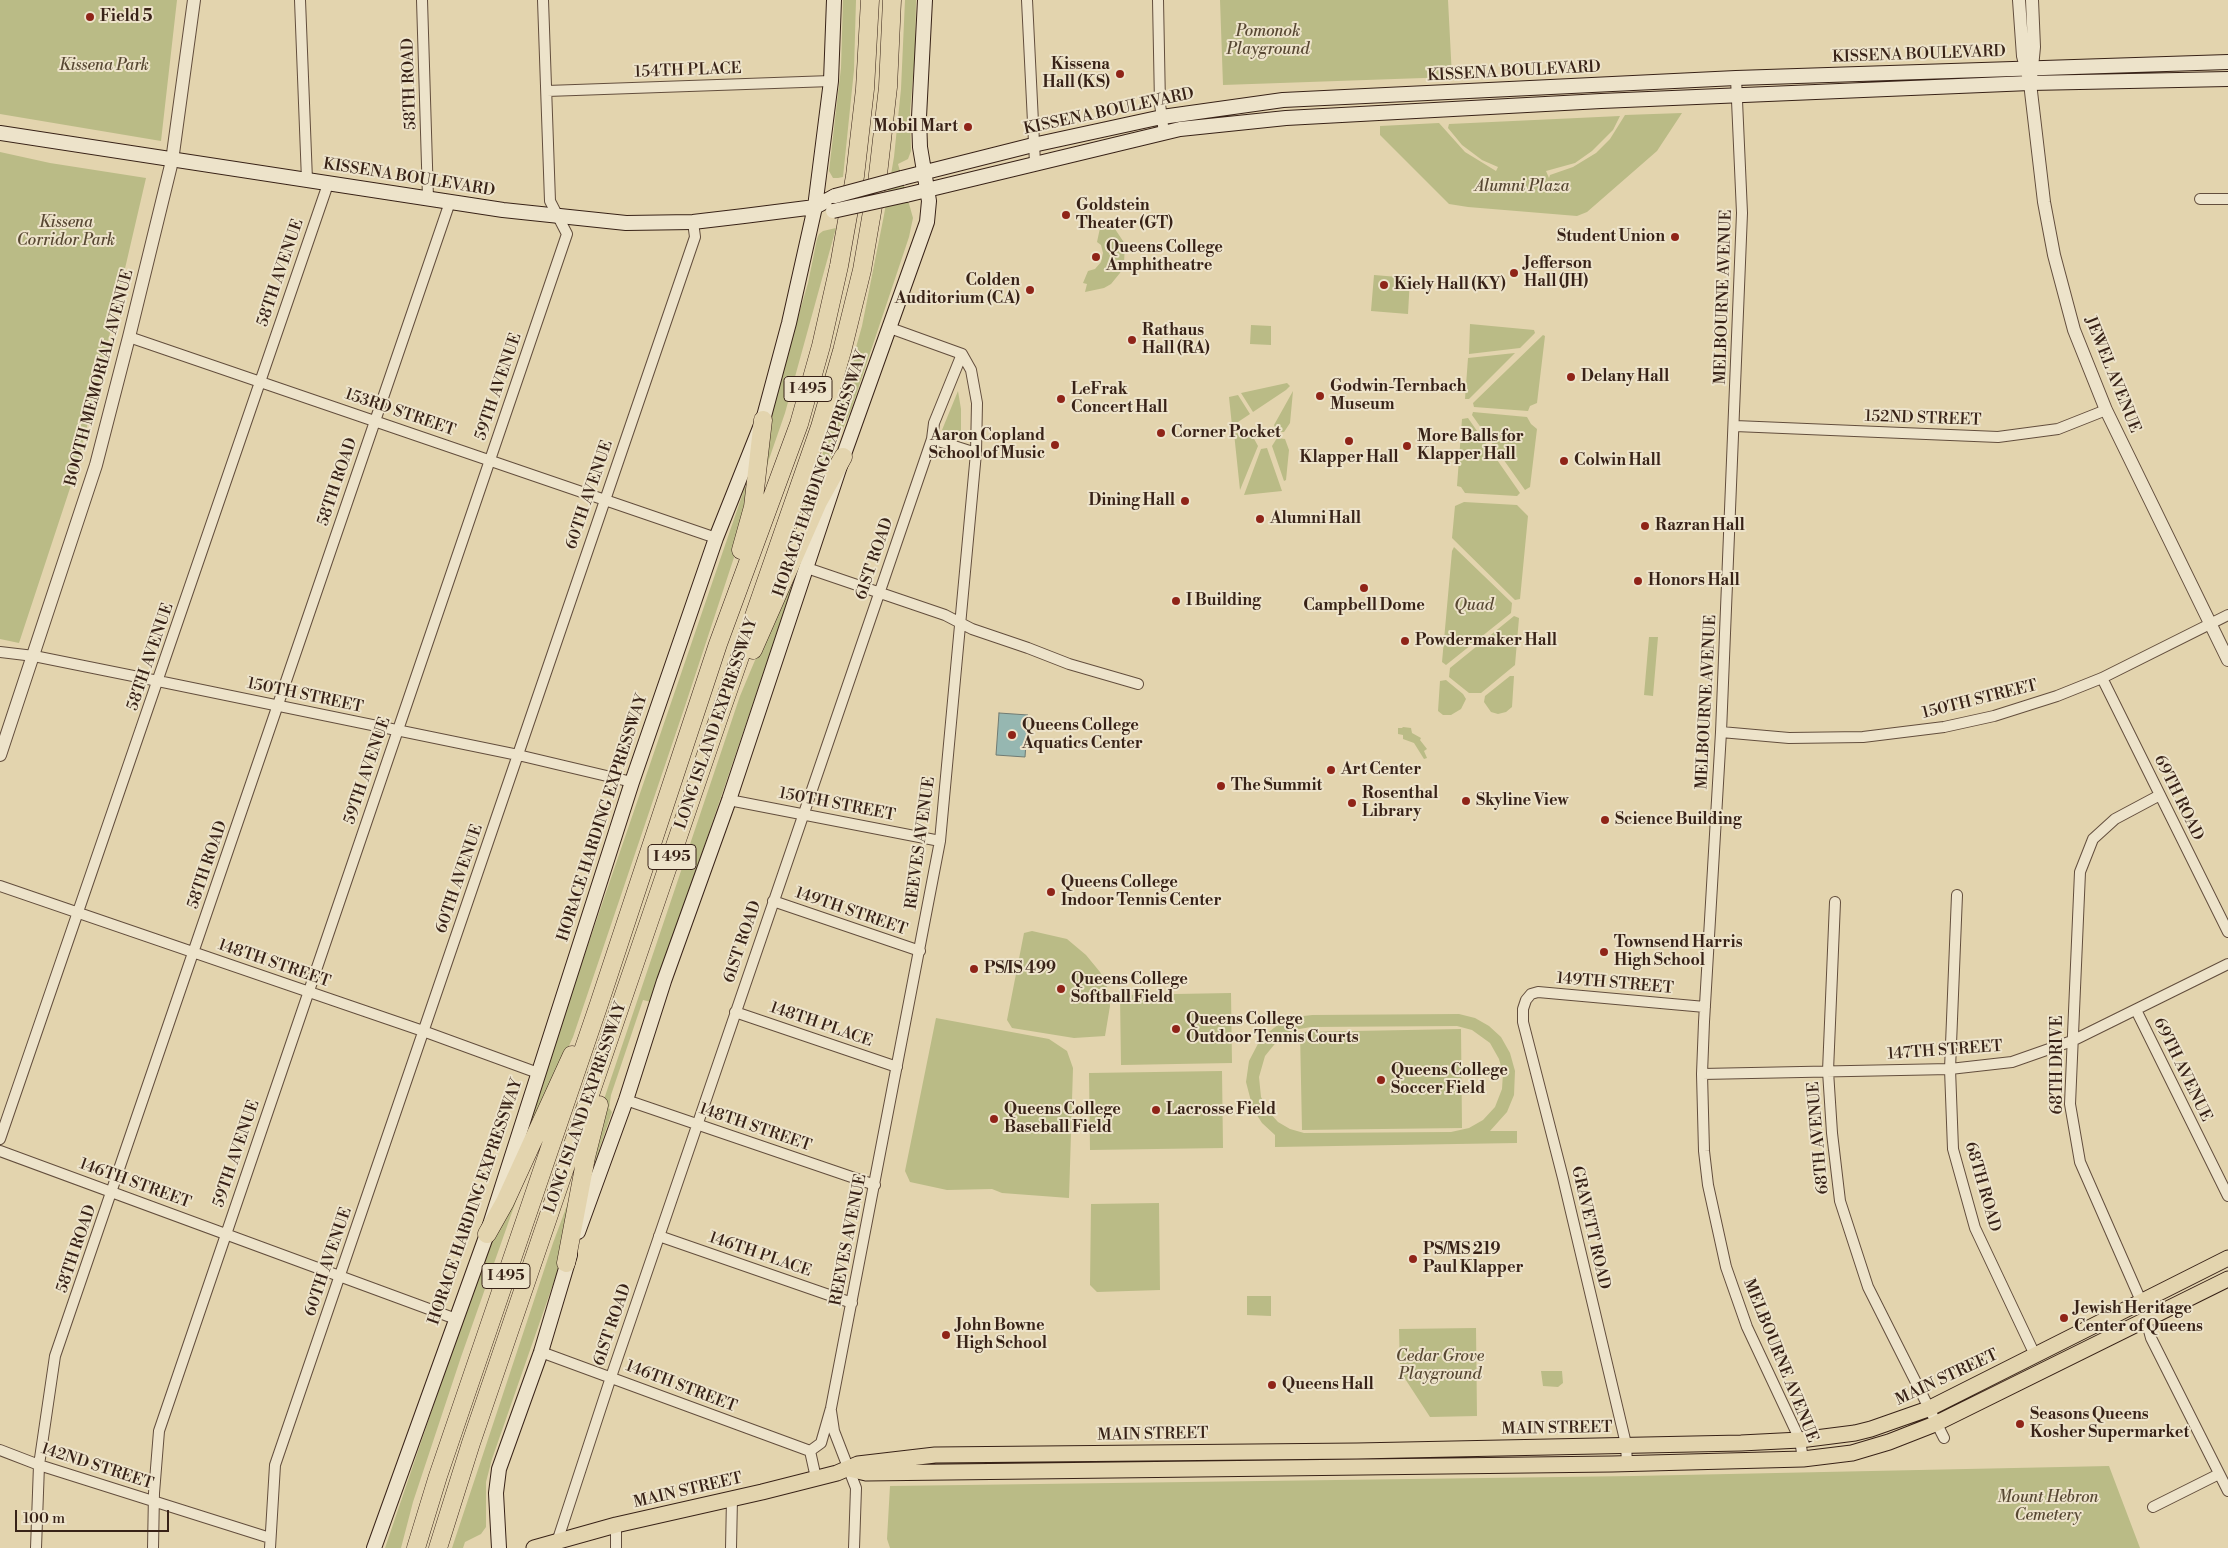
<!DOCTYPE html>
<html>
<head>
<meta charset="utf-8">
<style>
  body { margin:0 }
  #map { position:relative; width:2228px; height:1548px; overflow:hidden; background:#e3d4ae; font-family:"Libre Bodoni",serif }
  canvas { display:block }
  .scale { position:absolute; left:15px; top:1510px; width:154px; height:22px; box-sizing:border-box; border:2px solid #382217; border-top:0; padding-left:6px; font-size:15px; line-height:18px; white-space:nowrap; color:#382217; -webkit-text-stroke:4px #ede3ca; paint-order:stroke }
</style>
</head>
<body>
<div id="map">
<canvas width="2228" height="1548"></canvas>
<div class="scale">100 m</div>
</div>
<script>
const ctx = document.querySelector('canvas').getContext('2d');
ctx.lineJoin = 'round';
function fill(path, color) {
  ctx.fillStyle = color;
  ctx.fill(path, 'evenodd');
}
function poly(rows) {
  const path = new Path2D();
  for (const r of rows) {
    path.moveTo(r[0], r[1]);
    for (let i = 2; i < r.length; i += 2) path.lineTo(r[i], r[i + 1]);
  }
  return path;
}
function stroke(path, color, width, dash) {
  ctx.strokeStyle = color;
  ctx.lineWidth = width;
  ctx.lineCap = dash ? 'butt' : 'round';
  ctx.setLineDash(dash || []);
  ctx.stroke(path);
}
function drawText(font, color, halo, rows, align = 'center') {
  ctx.font = font + ' "Libre Bodoni",serif';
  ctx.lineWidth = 4;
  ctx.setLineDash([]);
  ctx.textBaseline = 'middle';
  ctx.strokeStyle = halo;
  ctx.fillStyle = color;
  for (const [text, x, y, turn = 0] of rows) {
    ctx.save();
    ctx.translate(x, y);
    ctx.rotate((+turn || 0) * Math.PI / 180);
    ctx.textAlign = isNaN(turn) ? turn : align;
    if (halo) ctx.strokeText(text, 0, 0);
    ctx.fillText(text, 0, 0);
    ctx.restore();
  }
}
fill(poly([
  [0,0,177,0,161,141,0,114],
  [843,0,856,0,854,70,843,177,838,178,833,178,829,171,841,68],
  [905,0,916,0,915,53,910,112,911,151,908,159,898,164,913,218,909,237,851,410,807,513,803,511,842,397,862,326,884,215,894,157,901,89],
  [1220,0,1448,0,1452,77,1223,85],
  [1682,113,1657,151,1587,212,1577,216,1468,207,1449,204,1380,135,1380,126,1439,123,1465,152,1496,171,1498,167,1482,160,1462,145,1448,128,1449,124,1620,116,1613,130,1592,151,1575,163,1546,171,1549,178,1550,175,1573,167,1596,153,1610,139,1625,115],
  [0,152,50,163,146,178,101,372,75,473,19,643,0,639],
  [1107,222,1113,226,1125,244,1124,263,1120,273,1111,284,1104,288,1085,292,1087,284,1083,283,1088,271,1095,269,1101,262,1103,253,1101,245,1097,242,1100,228,1104,229],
  [836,228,785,413,766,468,769,417,808,283,817,239,819,234,823,231],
  [1374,275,1410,278,1408,314,1371,311],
  [1470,324,1534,330,1535,333,1520,348,1469,354],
  [1251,325,1271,326,1271,345,1250,344],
  [1543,335,1545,336,1537,403,1530,406,1528,411,1474,407,1473,403],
  [1515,353,1469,399,1465,399,1468,358],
  [1287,383,1290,386,1286,390,1253,412,1241,393],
  [958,391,961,409,961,437,942,430],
  [1293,391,1290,423,1284,432,1277,432,1274,425],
  [1238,395,1250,414,1232,426,1229,397],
  [1473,412,1527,417,1531,424,1537,429,1530,487,1525,490,1472,415],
  [1468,418,1520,493,1517,496,1465,493,1461,487,1457,486,1462,419],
  [1234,433,1252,435,1258,446,1240,490],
  [1277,438,1285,439,1289,450,1286,480,1284,481,1272,446],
  [1267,448,1282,491,1244,495,1261,449],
  [745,487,749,488,747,518,685,706,573,1037,517,1162,514,1161],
  [1464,502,1517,505,1528,516,1520,599,1515,600,1452,538,1455,506],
  [1454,547,1512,603,1511,613,1446,665,1442,662,1452,551],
  [792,572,797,574,651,1002,643,1000,611,1095,609,1108,612,1112,591,1173,596,1123,740,696],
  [1514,616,1519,618,1515,665,1481,693,1469,693,1449,677,1450,668],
  [1649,637,1658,637,1653,696,1644,695],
  [1510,676,1514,676,1512,707,1506,712,1498,714,1491,712,1484,702,1485,696],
  [1446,680,1463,694,1466,699,1461,709,1451,715,1443,715,1438,711,1440,681],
  [1403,727,1411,728,1412,733,1421,738,1420,740,1427,749,1424,751,1427,758,1424,759,1414,743,1403,739,1403,735,1398,734,1398,728,1402,728],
  [1032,931,1067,939,1086,955,1100,972,1106,982,1110,1006,1105,1036,1074,1038,1012,1028,1007,1020,1024,933],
  [1231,993,1232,1063,1121,1065,1120,995],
  [1459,1014,1475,1018,1489,1026,1501,1037,1510,1053,1515,1071,1514,1095,1507,1112,1490,1131,1517,1131,1517,1143,1275,1147,1275,1135,1262,1123,1253,1109,1246,1082,1249,1061,1261,1038,1283,1021,1295,1017,1312,1015],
  [1457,1026,1472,1030,1490,1043,1499,1059,1503,1073,1502,1089,1495,1107,1483,1120,1469,1128,1451,1132,1304,1133,1290,1129,1278,1122,1269,1112,1261,1097,1259,1077,1265,1056,1278,1040,1294,1030,1311,1027],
  [936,1018,1049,1039,1067,1051,1073,1068,1069,1198,1002,1193,992,1189,947,1190,910,1182,905,1171],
  [1461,1029,1462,1128,1302,1130,1300,1032],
  [1222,1071,1223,1148,1090,1150,1089,1073],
  [529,1164,461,1357,413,1502,401,1548,385,1548,485,1254],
  [575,1184,559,1267,492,1459,486,1482,486,1527,481,1534,465,1542,463,1548,452,1548,553,1243],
  [1159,1203,1160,1290,1097,1292,1090,1285,1091,1204],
  [1247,1296,1271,1296,1271,1316,1247,1315],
  [1476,1328,1477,1416,1430,1417,1400,1371,1399,1329],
  [1541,1371,1562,1371,1563,1383,1558,1387,1543,1386],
  [2109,1466,2140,1548,890,1548,887,1539,890,1486,1634,1476]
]), '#babb86');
const water = poly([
  [999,713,1028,715,1025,757,996,755,999,713]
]);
fill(water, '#96b7b1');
stroke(water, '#707b73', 1);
const minor = poly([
  [300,0,307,180],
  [422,0,428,198],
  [1027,0,1035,163],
  [1158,0,1160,104,1164,133],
  [1736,78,1742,213,1721,732,1704,1022,1702,1074,1704,1151,1708,1185,1726,1267,1747,1327,1800,1440,1803,1459],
  [547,91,831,81],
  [2200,199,2228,199],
  [129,337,716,538],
  [1735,426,1998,437,2058,429,2106,410],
  [932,439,976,453],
  [807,568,945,615,972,629,1028,648,1069,664,1138,684],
  [0,652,34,656,158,681,518,755,632,782],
  [2102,678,2228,932],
  [1721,732,1789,738,1863,737,1944,727,1994,716,2057,696,2102,678,2228,615],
  [2160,795,2115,819,2093,839,2080,872,2070,1104,2080,1162,2141,1301,2151,1338,2228,1491],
  [729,800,940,841],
  [0,886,423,1031,538,1073],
  [1957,895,1950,1069,1953,1149,1975,1228,2035,1355],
  [773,901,920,951],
  [1835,902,1828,1071,1832,1133,1840,1201,1868,1287,1944,1438],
  [2136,1010,2228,1196],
  [735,1012,897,1067],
  [1702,1074,1950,1069,2012,1062,2072,1041,2228,964],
  [626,1100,875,1185],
  [0,1139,328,184],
  [0,1151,456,1319],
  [659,1236,852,1303],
  [541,1352,810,1451],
  [831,1411,834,1431,856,1488,854,1548],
  [0,1450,39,1465,270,1538],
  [810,1451,821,1443,831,1408,940,841,976,453,977,403,971,370,962,354,890,328],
  [810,1451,816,1478],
  [1627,1464,1626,1444,1563,1178,1523,1022,1523,1009,1526,1000,1531,994,1538,992,1705,1007],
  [2153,1507,2219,1474],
  [557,1542,611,1377,932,439,934,423,962,354],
  [36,1548,39,1465,55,1356,450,202],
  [153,1548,154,1493,159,1431,567,234,550,201,543,0],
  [270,1548,275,1465,695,237,693,222],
  [616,1548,616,1525],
  [731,1548,732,1498]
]);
const tertiary = poly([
  [2019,0,2023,56,2030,83,2044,202,2054,255,2074,330,2106,410,2228,660],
  [2031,78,2034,47,2032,0],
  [0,755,96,465,129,337,172,161,194,0]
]);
const secondary = poly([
  [0,133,503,210,626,223,693,222,744,216,815,207,835,196],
  [902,178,1033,145,1162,117,1283,100,1736,78,2228,62],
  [906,195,1180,129,1286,118,1601,101,2030,83,2228,79],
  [578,1232,626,1100,664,981,729,800,843,457,927,222,929,201,920,147,919,117,925,0],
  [374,1548,487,1234,632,782,716,538,763,420,789,323,815,207,831,81,834,0],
  [499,1548,496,1493,499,1469,541,1352,570,1255]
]);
const primary = poly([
  [849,1469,866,1473,1612,1464,1803,1459,1852,1453,1889,1442,1935,1424,2228,1279],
  [534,1548,616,1525,762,1492,837,1473,858,1464,935,1455,1357,1451,1741,1443,1800,1440,1855,1433,1871,1429,1928,1409,2228,1258]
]);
const motorway = poly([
  [741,550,753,507,763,420],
  [753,650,818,502,843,457],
  [487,1234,505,1202,572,1055],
  [566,1263,586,1157,599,1105],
  [416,1548,438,1476,599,1004,718,644,799,424,821,346,839,266,855,176,865,89,870,0],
  [438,1548,471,1443,722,708,820,427,842,351,862,270,877,183,888,87,892,0]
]);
stroke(minor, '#634e3d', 12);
stroke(tertiary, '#634e3d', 14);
stroke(secondary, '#382217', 16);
stroke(primary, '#382217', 17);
stroke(motorway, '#382217', 19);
stroke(minor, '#ede3ca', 10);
stroke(tertiary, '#ede3ca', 12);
stroke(secondary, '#ede3ca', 14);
stroke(primary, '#e3d4ae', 15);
stroke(motorway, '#e3d4ae', 18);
const secondaryBridge = poly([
  [835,196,902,178],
  [833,211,906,195]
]);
stroke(secondaryBridge, '#382217', 16, []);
stroke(secondaryBridge, '#ede3ca', 14);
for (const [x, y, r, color] of [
  [90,17,5,"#8f2418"],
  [1120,74,5,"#8f2418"],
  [968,127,5,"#8f2418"],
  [1066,215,5,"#8f2418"],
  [1675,237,5,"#8f2418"],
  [1096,257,5,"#8f2418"],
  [1514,273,5,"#8f2418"],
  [1384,285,5,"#8f2418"],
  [1030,290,5,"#8f2418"],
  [1132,340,5,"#8f2418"],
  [1571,377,5,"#8f2418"],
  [1320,396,5,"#8f2418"],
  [1061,399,5,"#8f2418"],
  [1161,433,5,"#8f2418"],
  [1349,441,5,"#8f2418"],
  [1055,445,5,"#8f2418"],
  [1407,446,5,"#8f2418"],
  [1564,461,5,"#8f2418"],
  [1185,501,5,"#8f2418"],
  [1260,519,5,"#8f2418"],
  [1645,526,5,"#8f2418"],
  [1638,581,5,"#8f2418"],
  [1364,588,5,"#8f2418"],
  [1176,601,5,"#8f2418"],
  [1405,641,5,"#8f2418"],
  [1012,735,5,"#8f2418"],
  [1331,770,5,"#8f2418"],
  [1221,786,5,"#8f2418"],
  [1466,801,5,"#8f2418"],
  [1352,803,5,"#8f2418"],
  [1605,820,5,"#8f2418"],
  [1051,892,5,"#8f2418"],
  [1604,952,5,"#8f2418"],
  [974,969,5,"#8f2418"],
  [1061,989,5,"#8f2418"],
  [1176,1029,5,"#8f2418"],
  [1381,1080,5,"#8f2418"],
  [1156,1110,5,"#8f2418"],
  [994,1119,5,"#8f2418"],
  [1413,1259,5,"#8f2418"],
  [2064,1318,5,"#8f2418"],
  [946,1335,5,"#8f2418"],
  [1272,1385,5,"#8f2418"],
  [2020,1424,5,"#8f2418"]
]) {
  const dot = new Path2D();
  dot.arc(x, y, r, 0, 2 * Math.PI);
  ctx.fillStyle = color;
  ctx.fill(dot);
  stroke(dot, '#ede3ca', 2);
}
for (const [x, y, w] of [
  [808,389,48],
  [672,857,48],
  [506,1276,48]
]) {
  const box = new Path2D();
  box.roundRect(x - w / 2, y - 12.5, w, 25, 4);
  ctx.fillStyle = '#ede3ca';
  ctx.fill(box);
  stroke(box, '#382217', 1);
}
drawText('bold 15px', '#382217', null, [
  ["I 495",808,389],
  ["I 495",672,857],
  ["I 495",506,1276]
]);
drawText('bold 16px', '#382217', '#ede3ca', [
  ["Field 5",100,17],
  ["Kissena",1110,65,"right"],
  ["Hall (KS)",1110,83,"right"],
  ["Mobil Mart",958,127,"right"],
  ["Goldstein",1076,206],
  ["Theater (GT)",1076,224],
  ["Student Union",1665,237,"right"],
  ["Queens College",1106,248],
  ["Amphitheatre",1106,266],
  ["Jefferson",1524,264],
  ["Hall (JH)",1524,282],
  ["Colden",1020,281,"right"],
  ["Auditorium (CA)",1020,299,"right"],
  ["Kiely Hall (KY)",1394,285],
  ["Rathaus",1142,331],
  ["Hall (RA)",1142,349],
  ["Delany Hall",1581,377],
  ["Godwin-Ternbach",1330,387],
  ["Museum",1330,405],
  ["LeFrak",1071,390],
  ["Concert Hall",1071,408],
  ["Corner Pocket",1171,433],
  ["Aaron Copland",1045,436,"right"],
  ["School of Music",1045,454,"right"],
  ["More Balls for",1417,437],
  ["Klapper Hall",1417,455],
  ["Klapper Hall",1349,458,"center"],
  ["Colwin Hall",1574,461],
  ["Dining Hall",1175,501,"right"],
  ["Alumni Hall",1270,519],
  ["Razran Hall",1655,526],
  ["Honors Hall",1648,581],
  ["I Building",1186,601],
  ["Campbell Dome",1364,606,"center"],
  ["Powdermaker Hall",1415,641],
  ["Queens College",1022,726],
  ["Aquatics Center",1022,744],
  ["Art Center",1341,770],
  ["The Summit",1231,786],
  ["Rosenthal",1362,794],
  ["Library",1362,812],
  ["Skyline View",1476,801],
  ["Science Building",1615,820],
  ["Queens College",1061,883],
  ["Indoor Tennis Center",1061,901],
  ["Townsend Harris",1614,943],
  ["High School",1614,961],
  ["PS/IS 499",984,969],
  ["Queens College",1071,980],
  ["Softball Field",1071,998],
  ["Queens College",1186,1020],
  ["Outdoor Tennis Courts",1186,1038],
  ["Queens College",1391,1071],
  ["Soccer Field",1391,1089],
  ["Queens College",1004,1110],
  ["Baseball Field",1004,1128],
  ["Lacrosse Field",1166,1110],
  ["PS/MS 219",1423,1250],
  ["Paul Klapper",1423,1268],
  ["Jewish Heritage",2074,1309],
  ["Center of Queens",2074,1327],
  ["John Bowne",956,1326],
  ["High School",956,1344],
  ["Queens Hall",1282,1385],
  ["Seasons Queens",2030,1415],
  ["Kosher Supermarket",2030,1433]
], 'left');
drawText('italic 16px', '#584833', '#ede3ca', [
  ["Pomonok",1268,32],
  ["Playground",1268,50],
  ["Kissena Park",104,66],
  ["Alumni Plaza",1522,187],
  ["Kissena",66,223],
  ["Corridor Park",66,241],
  ["Quad",1474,606],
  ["Cedar Grove",1440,1357],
  ["Playground",1440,1375],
  ["Mount Hebron",2048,1498],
  ["Cemetery",2048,1516]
]);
drawText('16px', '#382217', '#ede3ca', [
  ["KISSENA BOULEVARD",1919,55,-2],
  ["154TH PLACE",688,71,-2],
  ["KISSENA BOULEVARD",1514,72,-3],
  ["58TH ROAD",410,84,-92],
  ["KISSENA BOULEVARD",1109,112,-12],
  ["KISSENA BOULEVARD",409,178,9],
  ["58TH AVENUE",281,273,-71],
  ["MELBOURNE AVENUE",1724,297,-88],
  ["JEWEL AVENUE",2112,375,68],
  ["BOOTH MEMORIAL AVENUE",100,378,-75],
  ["59TH AVENUE",499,387,-71],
  ["153RD STREET",400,413,19],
  ["152ND STREET",1923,419,2],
  ["HORACE HARDING EXPRESSWAY",821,474,-71],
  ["58TH ROAD",338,482,-71],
  ["60TH AVENUE",590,495,-71],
  ["61ST ROAD",875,559,-71],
  ["58TH AVENUE",151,657,-71],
  ["150TH STREET",305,696,12],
  ["150TH STREET",1980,700,-14],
  ["MELBOURNE AVENUE",1707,702,-87],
  ["LONG ISLAND EXPRESSWAY",717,724,-71],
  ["59TH AVENUE",368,771,-71],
  ["69TH ROAD",2178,798,64],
  ["150TH STREET",837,805,11],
  ["HORACE HARDING EXPRESSWAY",603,818,-72],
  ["REEVES AVENUE",921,843,-82],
  ["58TH ROAD",208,865,-71],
  ["60TH AVENUE",460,879,-71],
  ["149TH STREET",851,912,19],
  ["61ST ROAD",743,942,-71],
  ["148TH STREET",274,964,19],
  ["149TH STREET",1615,984,5],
  ["148TH PLACE",821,1025,19],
  ["147TH STREET",1945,1051,-4],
  ["68TH DRIVE",2058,1065,-90],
  ["69TH AVENUE",2182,1070,64],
  ["LONG ISLAND EXPRESSWAY",586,1108,-71],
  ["148TH STREET",755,1128,19],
  ["68TH AVENUE",1819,1138,-95],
  ["59TH AVENUE",237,1154,-71],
  ["146TH STREET",135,1184,20],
  ["68TH ROAD",1982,1187,74],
  ["HORACE HARDING EXPRESSWAY",476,1202,-71],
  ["GRAVETT ROAD",1590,1228,77],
  ["REEVES AVENUE",849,1240,-79],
  ["58TH ROAD",77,1249,-71],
  ["146TH PLACE",760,1255,19],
  ["60TH AVENUE",329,1262,-71],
  ["61ST ROAD",613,1325,-71],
  ["MELBOURNE AVENUE",1780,1361,68],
  ["MAIN STREET",1947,1378,-25],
  ["146TH STREET",681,1387,21],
  ["MAIN STREET",1557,1429,-1],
  ["MAIN STREET",1153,1435,-1],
  ["142ND STREET",97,1467,18],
  ["MAIN STREET",688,1491,-13]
]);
</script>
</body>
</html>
